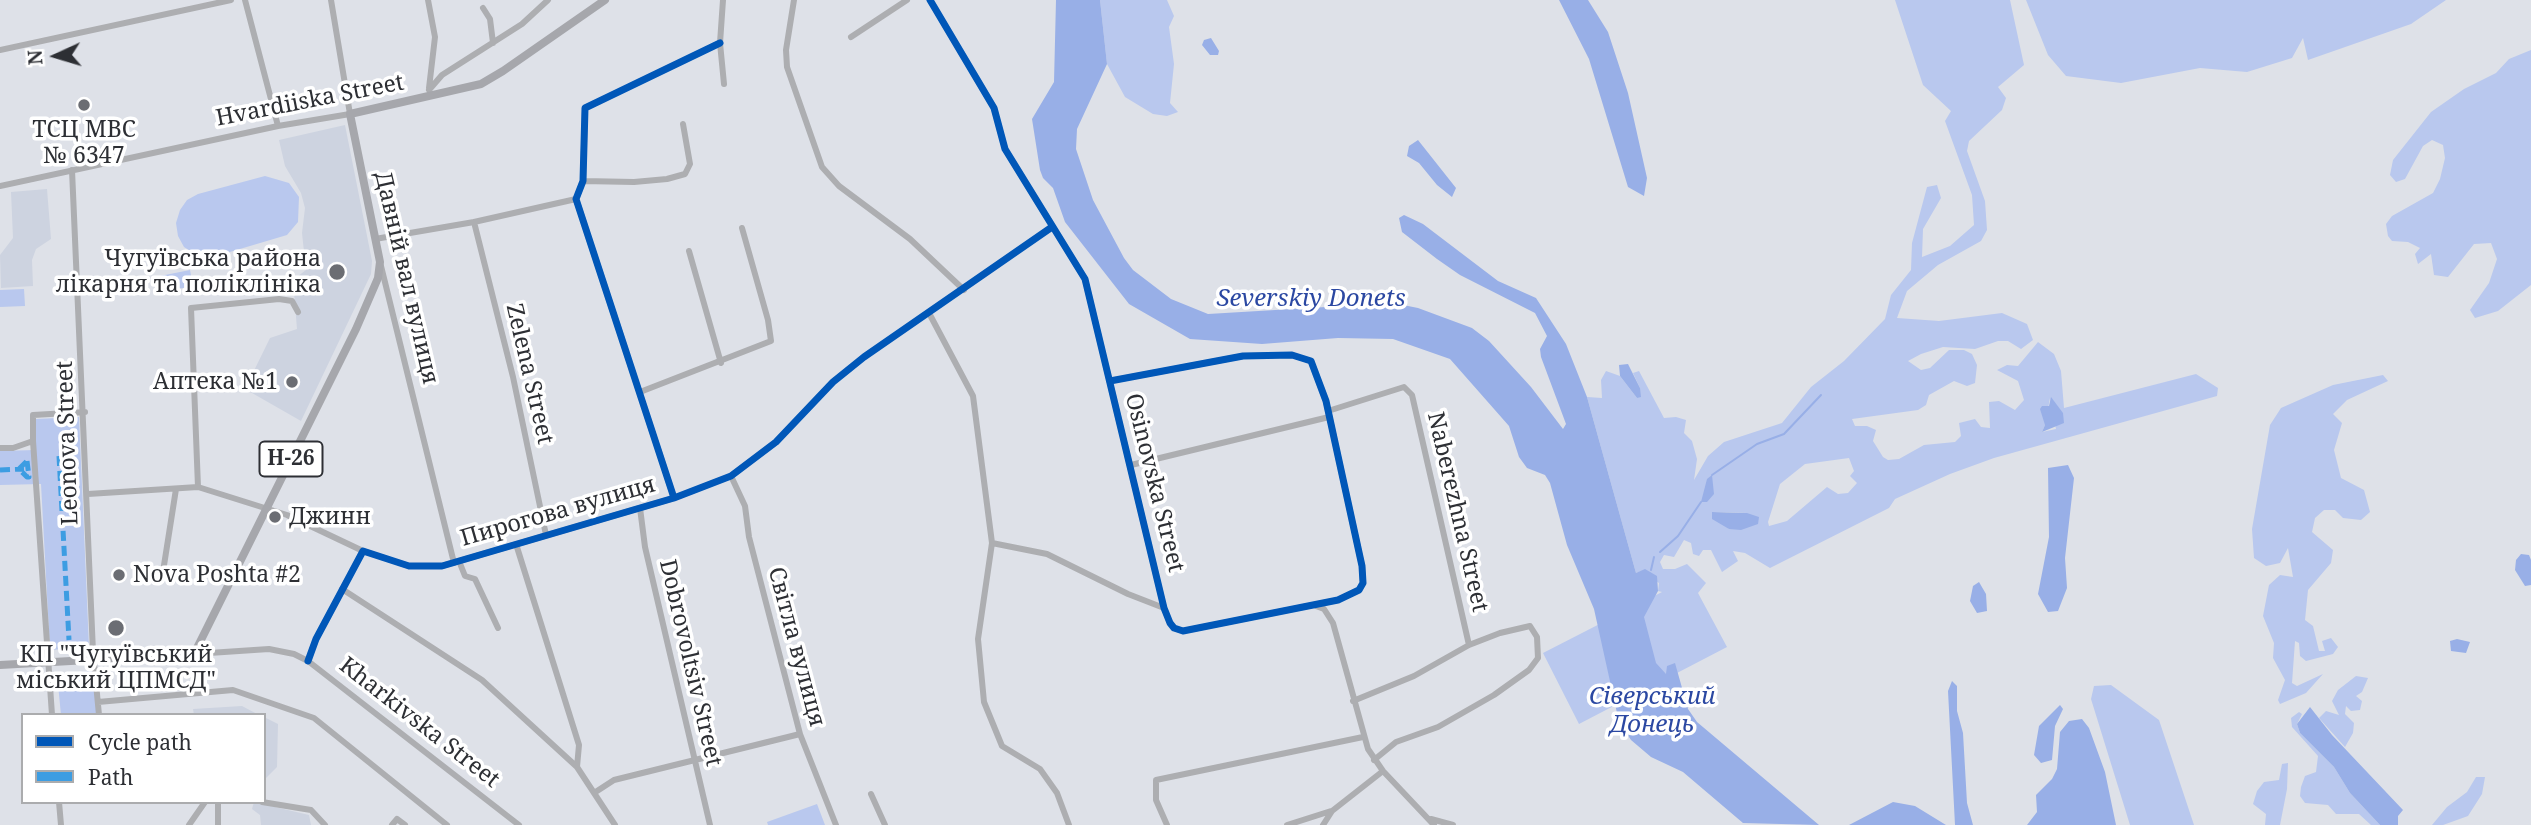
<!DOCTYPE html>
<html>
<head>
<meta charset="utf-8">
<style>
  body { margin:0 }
  #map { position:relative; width:2531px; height:825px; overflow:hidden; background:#dee1e8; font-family:"Noto Serif",serif }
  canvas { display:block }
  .legend { position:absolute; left:21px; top:713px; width:245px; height:91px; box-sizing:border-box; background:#fff; border:2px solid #abacae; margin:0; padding:9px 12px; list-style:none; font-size:21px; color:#2d2f34 }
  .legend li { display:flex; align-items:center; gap:14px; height:35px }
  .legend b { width:35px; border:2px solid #abacae }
  .north { position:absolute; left:21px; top:21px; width:70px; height:70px; -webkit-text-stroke:5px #fff; paint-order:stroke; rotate:266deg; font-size:19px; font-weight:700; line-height:28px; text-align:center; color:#2d2f34 }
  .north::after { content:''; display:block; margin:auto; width:24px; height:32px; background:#2d2f34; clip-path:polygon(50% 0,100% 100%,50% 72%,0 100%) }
</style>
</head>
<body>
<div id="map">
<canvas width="2531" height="825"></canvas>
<ul class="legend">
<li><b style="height:9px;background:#0057b8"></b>Cycle path</li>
<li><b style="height:9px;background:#3d9de2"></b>Path</li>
</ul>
<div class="north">N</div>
</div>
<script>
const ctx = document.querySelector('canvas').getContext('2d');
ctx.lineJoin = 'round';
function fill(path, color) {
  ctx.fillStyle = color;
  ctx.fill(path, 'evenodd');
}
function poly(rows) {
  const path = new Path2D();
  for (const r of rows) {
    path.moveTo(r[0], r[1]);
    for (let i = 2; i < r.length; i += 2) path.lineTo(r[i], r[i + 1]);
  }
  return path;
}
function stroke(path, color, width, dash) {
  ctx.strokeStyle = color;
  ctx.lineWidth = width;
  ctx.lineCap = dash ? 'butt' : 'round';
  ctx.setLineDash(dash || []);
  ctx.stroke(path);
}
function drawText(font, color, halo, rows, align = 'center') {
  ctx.font = font + ' "Noto Serif",serif';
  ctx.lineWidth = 7;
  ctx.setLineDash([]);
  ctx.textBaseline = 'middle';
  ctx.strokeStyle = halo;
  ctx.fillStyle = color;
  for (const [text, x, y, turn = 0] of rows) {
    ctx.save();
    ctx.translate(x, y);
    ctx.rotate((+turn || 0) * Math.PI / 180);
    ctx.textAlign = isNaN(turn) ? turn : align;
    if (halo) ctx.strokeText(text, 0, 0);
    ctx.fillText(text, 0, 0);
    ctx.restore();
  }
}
fill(poly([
  [345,125,372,261,371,274,301,421,245,389,270,338,297,329,293,280,306,270,302,233,305,208,301,193,285,166,279,140],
  [47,189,51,239,36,249,32,260,33,286,1,288,0,255,13,238,11,192],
  [242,706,259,715,194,715,193,709],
  [264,717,278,724,277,767,265,779],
  [254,802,309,815,311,825,261,825,260,815,252,809]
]), '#cdd3e0');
fill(poly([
  [1100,0,1167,0,1174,16,1169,27,1174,64,1170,103,1178,112,1167,116,1153,114,1125,97,1107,64],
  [1895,0,2010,0,2024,65,1998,87,2006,98,2002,110,1969,141,1967,151,1985,201,1987,230,1981,241,1938,265,1907,291,1897,318,1939,321,2002,313,2027,324,2033,340,2021,349,2008,341,1998,341,1975,349,1943,347,1921,354,1908,361,1921,370,1930,368,1949,350,1964,350,1972,354,1977,365,1975,383,1967,386,1954,381,1929,395,1926,405,1918,410,1852,419,1855,426,1867,426,1876,430,1873,441,1883,457,1888,460,1899,459,1924,445,1955,442,1961,436,1959,423,1975,419,1981,427,1990,428,1989,402,1999,401,2015,410,2024,400,2018,381,1997,370,2007,365,2018,366,2038,342,2054,354,2061,371,2064,408,2196,374,2218,388,2217,396,1994,458,1950,474,1895,499,1889,508,1770,568,1745,553,1733,551,1738,561,1722,572,1711,550,1703,550,1699,556,1693,554,1691,543,1684,540,1674,557,1664,555,1660,562,1663,569,1675,569,1687,564,1706,583,1698,593,1727,647,1579,724,1543,653,1662,592,1658,591,1659,583,1642,571,1636,573,1587,397,1602,398,1601,380,1606,371,1620,376,1637,398,1640,388,1633,373,1639,371,1664,418,1676,417,1686,420,1684,433,1692,441,1697,459,1694,480,1708,456,1724,442,1782,423,1811,387,1844,361,1885,319,1891,295,1911,270,1912,243,1927,187,1937,185,1941,198,1923,229,1922,257,1950,246,1974,225,1972,195,1945,121,1951,111,1923,85],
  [2050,398,2056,429,2042,432,2045,425],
  [1849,458,1854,471,1850,476,1857,483,1848,493,1838,494,1827,487,1787,521,1769,526,1768,522,1780,484,1805,464],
  [1713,512,1726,512,1747,513,1729,529],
  [2026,0,2446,0,2411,24,2308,60,2303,38,2292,58,2247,72,2200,68,2121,83,2066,76,2048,55],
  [2531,50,2531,285,2498,311,2475,318,2470,310,2489,283,2497,259,2491,243,2474,244,2448,277,2434,275,2431,254,2418,264,2415,254,2420,248,2408,242,2392,241,2388,236,2386,224,2392,216,2433,193,2440,179,2445,158,2443,145,2432,140,2423,146,2405,179,2396,182,2390,175,2393,160,2431,112,2464,89,2496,73,2509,59],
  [265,176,289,183,299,197,298,222,287,235,213,257,195,254,184,247,178,236,176,223,180,210,187,200,198,194],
  [190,270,193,286,163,292,160,276],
  [24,289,25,306,0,307,0,290],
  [2383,375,2388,381,2347,400,2333,414,2342,423,2334,450,2341,478,2364,490,2370,512,2361,520,2343,518,2335,510,2324,510,2315,518,2312,532,2333,550,2331,563,2308,590,2305,620,2313,626,2319,651,2325,651,2322,641,2331,638,2338,647,2333,654,2306,661,2300,656,2299,643,2295,641,2292,683,2297,686,2323,674,2306,693,2280,704,2278,700,2285,680,2273,658,2274,643,2263,616,2269,585,2280,575,2293,577,2288,548,2280,563,2266,566,2254,558,2252,529,2270,425,2281,408,2333,385],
  [79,417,89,647,50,650,41,484,0,485,0,451,36,450,36,419],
  [93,671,97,715,61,715,57,674],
  [2356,676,2368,678,2362,692,2356,696,2362,701,2360,710,2351,711,2346,706,2345,714,2354,723,2353,733,2345,747,2319,718,2326,711,2339,715,2332,701,2338,690],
  [2111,685,2159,720,2194,825,2130,825,2091,699,2094,686],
  [2299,712,2302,714,2297,724,2300,733,2334,767,2350,793,2380,825,2371,825,2359,814,2336,814,2328,805,2305,803,2300,796,2301,787,2305,776,2316,772,2318,756,2292,727,2291,718],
  [2288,763,2287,789,2280,825,2265,825,2266,814,2253,804,2257,791,2264,782,2279,780,2282,764],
  [2476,777,2485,777,2482,794,2468,816,2443,825,2432,825,2447,807,2467,792],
  [817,804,825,825,768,825,767,822]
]), '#b9c8ee');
fill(poly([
  [1056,0,1100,0,1107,64,1077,129,1076,149,1093,200,1124,258,1133,270,1171,299,1208,314,1393,303,1418,308,1472,328,1489,341,1531,387,1563,429,1566,424,1541,357,1540,349,1547,336,1535,313,1460,275,1437,259,1402,232,1399,218,1404,215,1423,224,1498,281,1536,298,1566,344,1587,397,1636,573,1645,569,1657,576,1658,591,1644,617,1656,663,1666,674,1667,666,1675,663,1688,709,1697,722,1819,825,1743,823,1683,772,1651,757,1631,740,1619,722,1594,609,1567,545,1550,483,1545,475,1527,468,1519,457,1509,426,1450,359,1393,339,1338,338,1262,344,1190,339,1129,304,1065,222,1053,188,1043,178,1040,170,1032,119,1054,82],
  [1559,0,1588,0,1608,32,1628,93,1647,178,1644,196,1628,187,1589,59],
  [1211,38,1219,51,1218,55,1210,55,1202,45,1204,40],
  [1418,140,1456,188,1452,197,1437,185,1419,163,1407,156,1409,146],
  [1628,364,1640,388,1641,397,1637,398,1620,376,1619,365],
  [2051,397,2063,413,2064,423,2042,432,2045,425,2040,409,2042,406,2049,406],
  [2068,465,2074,478,2065,558,2067,588,2058,611,2048,612,2038,594,2049,537,2048,468],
  [1712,475,1714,494,1707,502,1701,502,1707,479],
  [1712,512,1747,513,1759,517,1758,524,1741,530,1729,529,1712,519],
  [2521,554,2529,555,2531,560,2531,585,2525,586,2515,570,2516,560],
  [1979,582,1986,594,1987,611,1977,613,1970,601,1973,586],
  [2457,639,2470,642,2466,653,2451,651,2450,641],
  [1952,681,1957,686,1957,711,1963,733,1967,803,1973,825,1955,825,1948,691],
  [2060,705,2063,709,2055,726,2052,760,2041,763,2034,755,2039,726],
  [2310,707,2332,735,2403,810,2398,816,2398,825,2380,825,2350,793,2334,767,2300,733,2297,724],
  [2082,719,2089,728,2105,772,2116,825,2027,825,2037,812,2036,795,2052,779,2057,769,2060,732,2069,721],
  [1893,802,1915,806,1946,825,1849,825]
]), '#98afe7');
stroke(poly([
  [1712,475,1757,444,1784,434,1821,395],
  [1660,552,1678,536,1701,502],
  [1651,570,1654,557]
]), '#98afe7', 2);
stroke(poly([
  [245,0,278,126],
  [428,0,435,37,429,88],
  [723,0,720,43,724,84],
  [794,0,786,50,787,67,822,167,839,186,910,239,964,290],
  [930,0,994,108,1005,149,1085,279,1164,608,1170,623,1174,628,1183,631,1338,600,1359,590,1363,583,1362,566,1326,401,1311,361,1292,355,1243,356,1110,381],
  [483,8,490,19,493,43],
  [851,37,907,0],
  [0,50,231,0],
  [429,90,442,75,522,24,548,0],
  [72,170,93,652,99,715],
  [583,181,634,182,667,179,685,174,690,164,683,124],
  [0,186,278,126,350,114,331,0],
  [474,222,513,377,546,535],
  [375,239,474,222,576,199],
  [689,251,721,363],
  [381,266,454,563],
  [929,313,973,396,992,543,978,639,984,702,1002,746,1040,769,1057,793,1069,825],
  [640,392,771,341,768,320,742,228],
  [1328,411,1404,387,1412,395,1469,645],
  [33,441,52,715],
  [0,448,13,448,33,441,33,415,85,412],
  [1131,465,1329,417],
  [731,476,745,506,749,537,800,734,836,825],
  [198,487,191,308,279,299,292,301,298,312],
  [88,494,198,487,287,515,363,551],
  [674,498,576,199,583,181,585,108,720,43],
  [640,508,645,547,710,825],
  [992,543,1047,554,1128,594,1164,608],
  [516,544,579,745,577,767,615,825],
  [459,561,465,576,475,579,498,628],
  [162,578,176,489],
  [342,589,482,680,577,767],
  [1316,606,1324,609,1333,623,1368,749,1383,771,1434,825],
  [194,654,269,649,294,654,308,661,519,825],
  [308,661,316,639,363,551,409,566,442,566,674,498,731,476,776,442,833,382,864,357,1052,227],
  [1353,701,1414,676,1469,645,1500,633,1530,626,1537,637,1538,658,1529,670,1494,695,1438,727,1396,742,1374,760],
  [98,702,233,690,314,718,447,825],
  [594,793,614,780,800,734],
  [871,794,885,825],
  [59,802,61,825],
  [218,802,218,825],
  [262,802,311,810,325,825],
  [1431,819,1453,825],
  [189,825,205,802],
  [392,825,397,819,405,825],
  [1167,825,1156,800,1156,780,1363,737],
  [1287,825,1331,811],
  [1323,825,1332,811,1383,771]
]), '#adaeb1', 6);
stroke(poly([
  [0,665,194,654,356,329,378,278,380,262,350,114,481,84,503,71,605,0]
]), '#a6a7ac', 8);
stroke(poly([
  [59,456,69,640],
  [27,461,29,477,27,477,19,469,27,461],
  [0,470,24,469]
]), '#3d9de2', 5, [10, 5]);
stroke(poly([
  [930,0,994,108,1005,149,1085,279,1164,608,1170,623,1174,628,1183,631,1338,600,1359,590,1363,583,1362,566,1326,401,1311,361,1292,355,1243,356,1110,381],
  [674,498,576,199,583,181,585,108,720,43],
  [308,661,316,639,363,551,409,566,442,566,674,498,731,476,776,442,833,382,864,357,1052,227]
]), '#0057b8', 7);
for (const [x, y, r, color] of [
  [84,105,7,"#6b6d73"],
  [337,272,9,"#6b6d73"],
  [292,382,7,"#6b6d73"],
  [275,517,7,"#6b6d73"],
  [119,575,7,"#6b6d73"],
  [116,628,9,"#6b6d73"]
]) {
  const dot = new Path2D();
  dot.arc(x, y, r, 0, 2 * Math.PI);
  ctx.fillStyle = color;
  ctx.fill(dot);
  stroke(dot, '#fff', 2.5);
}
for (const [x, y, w] of [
  [291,459,63]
]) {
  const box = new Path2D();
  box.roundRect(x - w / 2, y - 17.5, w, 35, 5);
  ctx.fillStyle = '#fff';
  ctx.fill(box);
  stroke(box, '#2d2f34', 2);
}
drawText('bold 21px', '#2d2f34', null, [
  ["Н-26",291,459]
]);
drawText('23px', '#2d2f34', '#fff', [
  ["Hvardiiska Street",310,101,-11],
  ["Давній вал вулиця",406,278,77],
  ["Zelena Street",529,374,77],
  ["Leonova Street",68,443,-92],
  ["Osinovska Street",1154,483,76],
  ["Пирогова вулиця",558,512,-16],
  ["Naberezhna Street",1457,512,77],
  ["Світла вулиця",796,647,75],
  ["Dobrovoltsiv Street",690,663,77],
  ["Kharkivska Street",419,723,38]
]);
drawText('23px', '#2d2f34', '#fff', [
  ["ТСЦ МВС",84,130],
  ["№ 6347",84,156],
  ["Чугуївська района",321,259,"right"],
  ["лікарня та поліклініка",321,285,"right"],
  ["Аптека №1",278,382,"right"],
  ["Джинн",289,517,"left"],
  ["Nova Poshta #2",133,575,"left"],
  ["КП \"Чугуївський",116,655],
  ["міський ЦПМСД\"",116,681]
]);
drawText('italic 24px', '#2b48a2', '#fff', [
  ["Severskiy Donets",1311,299],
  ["Сіверський",1652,697],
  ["Донець",1652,725]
]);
</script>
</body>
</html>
